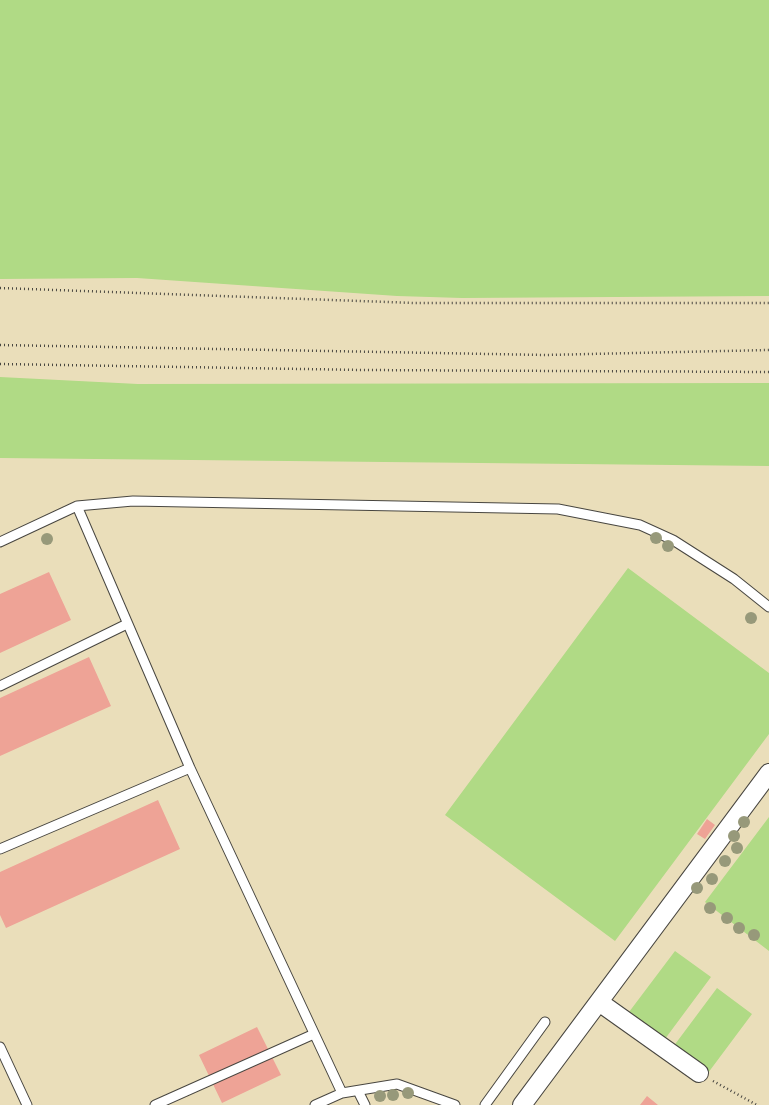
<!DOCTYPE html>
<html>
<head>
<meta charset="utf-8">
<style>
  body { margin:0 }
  canvas { display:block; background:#eadeba }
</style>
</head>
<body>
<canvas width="769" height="1105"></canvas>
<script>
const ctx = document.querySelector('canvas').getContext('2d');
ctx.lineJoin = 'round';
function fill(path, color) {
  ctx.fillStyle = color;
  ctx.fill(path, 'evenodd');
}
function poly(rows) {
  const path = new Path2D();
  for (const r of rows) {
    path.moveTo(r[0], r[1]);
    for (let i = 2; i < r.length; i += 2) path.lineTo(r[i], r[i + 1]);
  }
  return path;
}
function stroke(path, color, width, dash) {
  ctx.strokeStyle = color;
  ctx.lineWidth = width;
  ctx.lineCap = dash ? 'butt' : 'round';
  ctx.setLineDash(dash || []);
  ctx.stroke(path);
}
fill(poly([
  [0,0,769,0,769,296,462,298,397,296,137,278,0,279],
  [0,377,138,384,769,383,769,466,0,458],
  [628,568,769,673,769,734,615,941,445,815],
  [769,817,769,951,705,902],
  [675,951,711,977,662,1043,626,1016],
  [717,988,752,1014,708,1073,673,1047]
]), '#b0da85');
fill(poly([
  [49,572,71,620,0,653,0,594],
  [89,657,111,706,0,756,0,698],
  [158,800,180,849,6,928,0,915,0,872],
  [707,819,715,825,705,839,697,834],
  [257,1027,281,1075,222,1103,199,1055],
  [647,1096,658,1105,640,1105]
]), '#eea396');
const service = poly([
  [77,506,190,768,342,1093,315,1105],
  [0,542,77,506,133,501,558,509,640,525,673,540,734,579,769,607],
  [0,686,127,624],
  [0,849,190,768],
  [0,1047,27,1105],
  [358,1091,365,1105],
  [342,1093,397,1084,455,1105],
  [155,1105,314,1034],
  [485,1105,545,1022]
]);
const minor = poly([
  [599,1002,699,1073],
  [522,1105,769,773]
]);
stroke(service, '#484640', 11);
stroke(minor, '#484640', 20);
stroke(poly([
  [0,288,415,303,769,303],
  [0,345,545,355,769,350],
  [0,364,363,370,769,372],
  [713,1081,757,1105]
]), '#484640', 2.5, [1, 3]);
stroke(service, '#fff', 9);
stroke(minor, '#fff', 18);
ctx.fillStyle = '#97997a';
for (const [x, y] of [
  [656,538],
  [47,539],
  [668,546],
  [751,618],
  [744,822],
  [734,836],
  [737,848],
  [725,861],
  [712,879],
  [697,888],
  [710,908],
  [727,918],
  [739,928],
  [754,935],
  [408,1093],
  [393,1095],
  [380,1096]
]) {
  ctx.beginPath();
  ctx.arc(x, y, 6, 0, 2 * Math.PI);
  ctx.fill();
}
</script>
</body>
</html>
